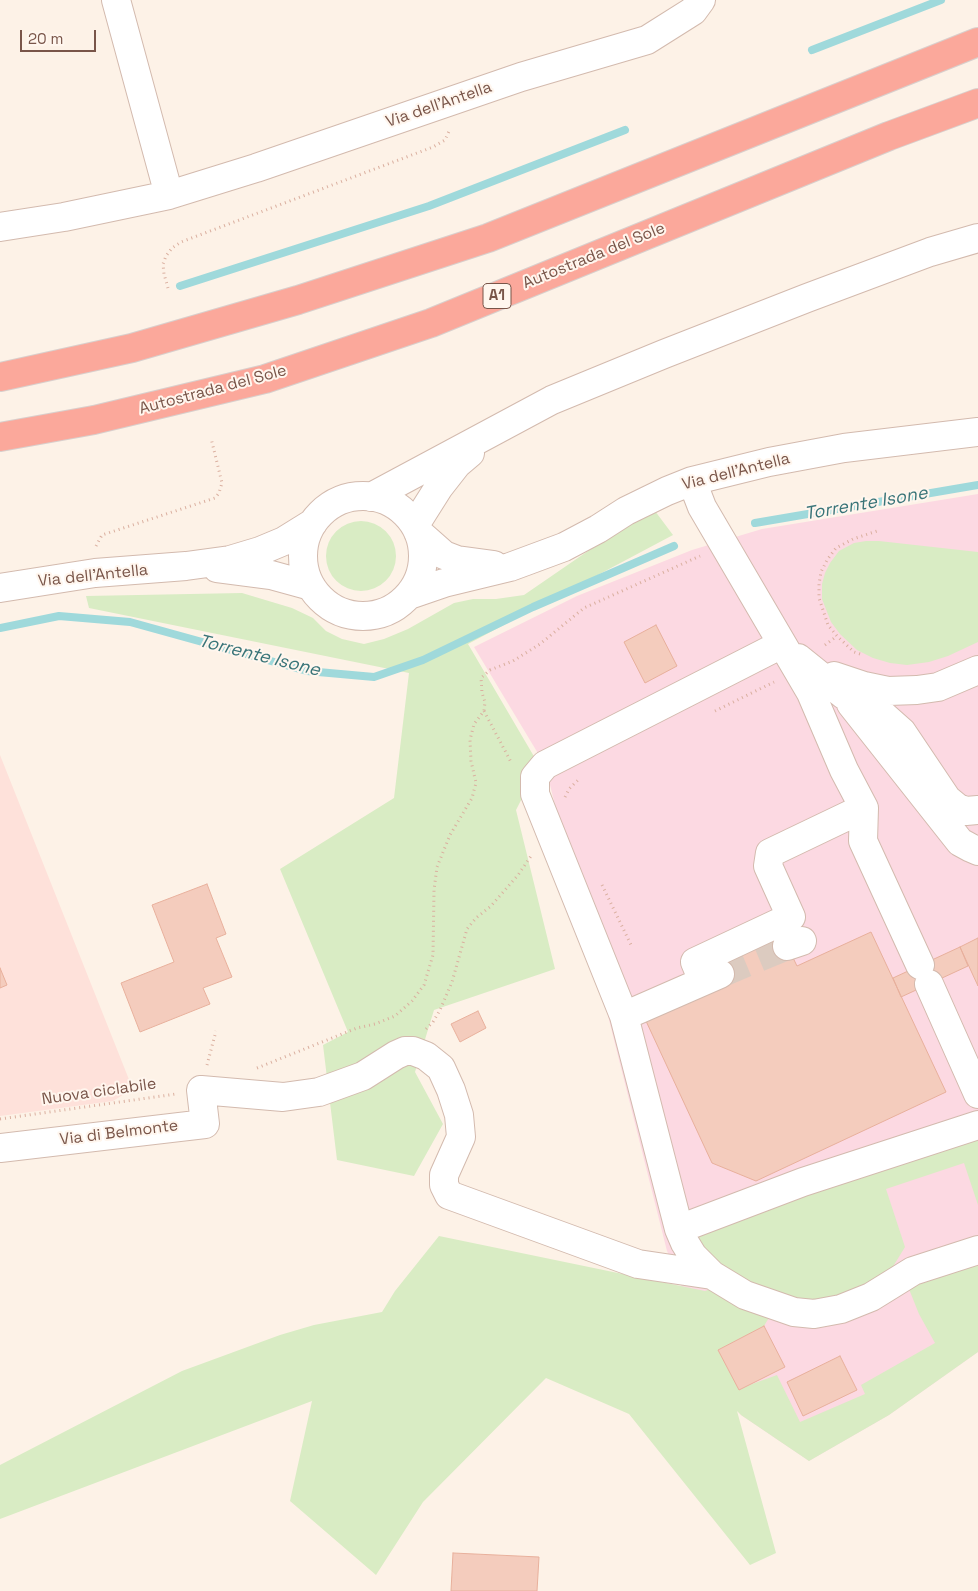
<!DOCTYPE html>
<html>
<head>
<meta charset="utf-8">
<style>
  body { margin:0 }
  #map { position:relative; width:978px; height:1591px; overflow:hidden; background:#fdf2e7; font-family:"Space Grotesk",sans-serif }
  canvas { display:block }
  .scale { position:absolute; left:20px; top:30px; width:76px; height:22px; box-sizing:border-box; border:2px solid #795549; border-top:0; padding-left:6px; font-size:15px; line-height:18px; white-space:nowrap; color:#795549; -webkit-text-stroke:4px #fff6ee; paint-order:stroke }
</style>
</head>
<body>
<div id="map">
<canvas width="978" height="1591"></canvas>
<div class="scale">20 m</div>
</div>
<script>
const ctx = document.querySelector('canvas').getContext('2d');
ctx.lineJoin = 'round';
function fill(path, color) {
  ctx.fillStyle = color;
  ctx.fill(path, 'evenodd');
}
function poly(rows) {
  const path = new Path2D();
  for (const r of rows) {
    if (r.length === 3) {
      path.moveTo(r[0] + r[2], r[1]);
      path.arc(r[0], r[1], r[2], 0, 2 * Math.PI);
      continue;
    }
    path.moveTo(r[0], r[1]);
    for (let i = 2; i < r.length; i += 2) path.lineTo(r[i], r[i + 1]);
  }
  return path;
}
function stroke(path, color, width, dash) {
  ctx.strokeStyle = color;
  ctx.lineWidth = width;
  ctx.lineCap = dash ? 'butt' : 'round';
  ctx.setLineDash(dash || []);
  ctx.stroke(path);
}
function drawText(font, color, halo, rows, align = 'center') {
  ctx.font = font + ' "Space Grotesk",sans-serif';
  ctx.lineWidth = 4;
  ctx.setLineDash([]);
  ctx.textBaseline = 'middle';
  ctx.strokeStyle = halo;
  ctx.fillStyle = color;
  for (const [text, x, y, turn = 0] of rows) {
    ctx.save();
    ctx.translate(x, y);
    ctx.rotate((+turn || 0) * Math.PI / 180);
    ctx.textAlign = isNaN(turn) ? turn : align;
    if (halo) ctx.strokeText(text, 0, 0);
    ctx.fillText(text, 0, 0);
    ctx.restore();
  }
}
fill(poly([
  [0,755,130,1082,126,1093,113,1101,0,1116]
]), '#fee1da');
fill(poly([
  [978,494,978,1352,889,1415,809,1461,741,1415,709,1368,676,1270,667,1251,545,765,474,647,577,596,692,550,762,529]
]), '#fcd9e2');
fill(poly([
  [652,507,673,535,468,644,539,765,516,810,555,969,434,1010,415,1072,443,1124,414,1176,337,1160,323,1045,348,1032,280,869,394,798,409,673,89,608,86,596,242,593,292,608,313,618,326,631,342,639,364,644,384,639,408,629,454,603,473,599,496,599,524,595],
  [361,556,35],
  [866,541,879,541,978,552,978,642,948,656,929,662,907,665,890,663,873,658,857,650,840,634,831,622,822,599,822,584,825,573,830,563,839,551,854,543],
  [978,1132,978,1205,964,1163,886,1189,905,1247,886,1278,827,1302,784,1302,725,1275,692,1240,716,1228],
  [439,1236,705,1291,711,1289,770,1316,764,1326,718,1350,739,1390,752,1384,777,1375,800,1422,865,1394,861,1385,935,1343,919,1314,909,1289,914,1276,978,1256,978,1352,889,1415,809,1461,741,1415,737,1411,776,1553,750,1565,629,1414,546,1378,423,1502,376,1575,290,1501,312,1401,0,1519,0,1465,182,1371,280,1335,314,1325,382,1312,395,1291]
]), '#d9ecc4');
stroke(poly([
  [812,50,941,0],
  [180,286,429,206,625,130],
  [755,523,978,485],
  [0,628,59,616,130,622,307,671,374,677,423,660,533,607,674,546]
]), '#9fd9db', 8);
const building = poly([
  [656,625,677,666,645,683,624,642,656,625],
  [207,884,226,934,216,938,232,977,203,988,210,1004,140,1032,121,983,174,962,152,905,207,884],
  [780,931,797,966,871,932,946,1092,756,1181,712,1163,646,1021,714,961,780,931],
  [978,938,978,986,960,947,978,938],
  [960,947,968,966,901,997,893,978,960,947],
  [0,968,7,985,0,988,0,968],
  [478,1011,486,1028,460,1042,451,1024,478,1011],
  [764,1326,785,1367,739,1390,718,1350,764,1326],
  [840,1356,857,1390,803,1416,787,1382,840,1356],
  [453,1553,539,1557,537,1591,451,1591,453,1553]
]);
fill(building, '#f4ccbd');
stroke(building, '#e8b09c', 1);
stroke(poly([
  [720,974,787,946]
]), '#dccbc0', 28, [28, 14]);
const minor = poly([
  [116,0,169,195],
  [0,227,64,217,169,195,256,168,521,77,647,40,693,11,701,0],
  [692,481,702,507,811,693,844,770,864,808,863,841,920,965],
  [363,556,60],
  [371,497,552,400,664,354,807,298,930,252,978,238],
  [415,525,439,487,457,464,470,453],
  [418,532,444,555,457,560,494,565],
  [217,568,271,575,311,586],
  [0,588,95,573,186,566,230,560,260,551,284,541,313,523],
  [409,595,444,583,510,567,564,547,598,529,626,511,667,491,692,481,769,462,844,448,978,432],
  [798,658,844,695,884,716,902,732,947,799,958,808,966,811,978,810],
  [834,676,864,686,888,691,917,690,938,687,978,670],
  [851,704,960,842,971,848,978,851],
  [787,946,802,941],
  [720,974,624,1016,535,794,535,777,545,765,782,644],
  [703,981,695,962,791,917,768,866,770,853,864,808],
  [929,984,978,1094],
  [624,1016,679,1229,803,1182,978,1125],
  [0,1148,205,1124,201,1090,283,1097,319,1092,363,1076,396,1055,405,1051,413,1051,426,1056,441,1068,451,1090,459,1115,461,1137,444,1175,444,1185,449,1195,638,1264,712,1275],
  [679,1229,685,1243,693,1256,712,1275,745,1295,794,1312,814,1314,841,1309,871,1297,913,1271,978,1250]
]);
const highway = poly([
  [0,377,132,348,298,300,488,238,978,42],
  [0,437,94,420,265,379,431,323,889,136,978,103]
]);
stroke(minor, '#d3baae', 30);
stroke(highway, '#d9cfcc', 30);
stroke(poly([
  [168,288,164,274,163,264,166,256,172,248,181,242,433,147,445,140,450,129],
  [96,546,102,535,215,498,219,493,222,483,211,438],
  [825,645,837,636],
  [860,654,854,652,837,636,828,625,819,598,819,584,821,572,827,560,836,548,853,539,880,530],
  [484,711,512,764],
  [715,711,774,682],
  [565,797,569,789,578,780],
  [602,885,631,945],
  [426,1029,433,1022,440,1010,452,982,467,929,476,918,491,906,518,875,531,856],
  [207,1065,216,1031],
  [257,1068,357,1028,375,1024,395,1016,412,1001,424,985,433,955,434,890,437,867,450,835,472,798,476,783,471,761,470,740,474,724,484,711,485,702,482,693,481,678,490,670,513,661,540,644,584,608,700,556],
  [0,1119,176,1094]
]), '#daaf9f', 3, [1, 4]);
stroke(minor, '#fff', 28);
stroke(highway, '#fba89b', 28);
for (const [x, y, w] of [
  [497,296,28]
]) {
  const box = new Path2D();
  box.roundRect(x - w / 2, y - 12.5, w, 25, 4);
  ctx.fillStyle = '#fff6ee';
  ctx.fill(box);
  stroke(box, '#795549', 1);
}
drawText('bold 15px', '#795549', null, [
  ["A1",497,296]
]);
drawText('16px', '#795549', '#fff6ee', [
  ["Via dell'Antella",439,105,-19],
  ["Autostrada del Sole",594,256,-22],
  ["Autostrada del Sole",213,390,-15],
  ["Via dell'Antella",736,472,-14],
  ["Via dell'Antella",93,576,-6],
  ["Nuova ciclabile",99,1092,-8],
  ["Via di Belmonte",119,1133,-7]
]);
drawText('italic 18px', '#397478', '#fff6ee', [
  ["Torrente Isone",866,504,-10],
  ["Torrente Isone",259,656,14]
]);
</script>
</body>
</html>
